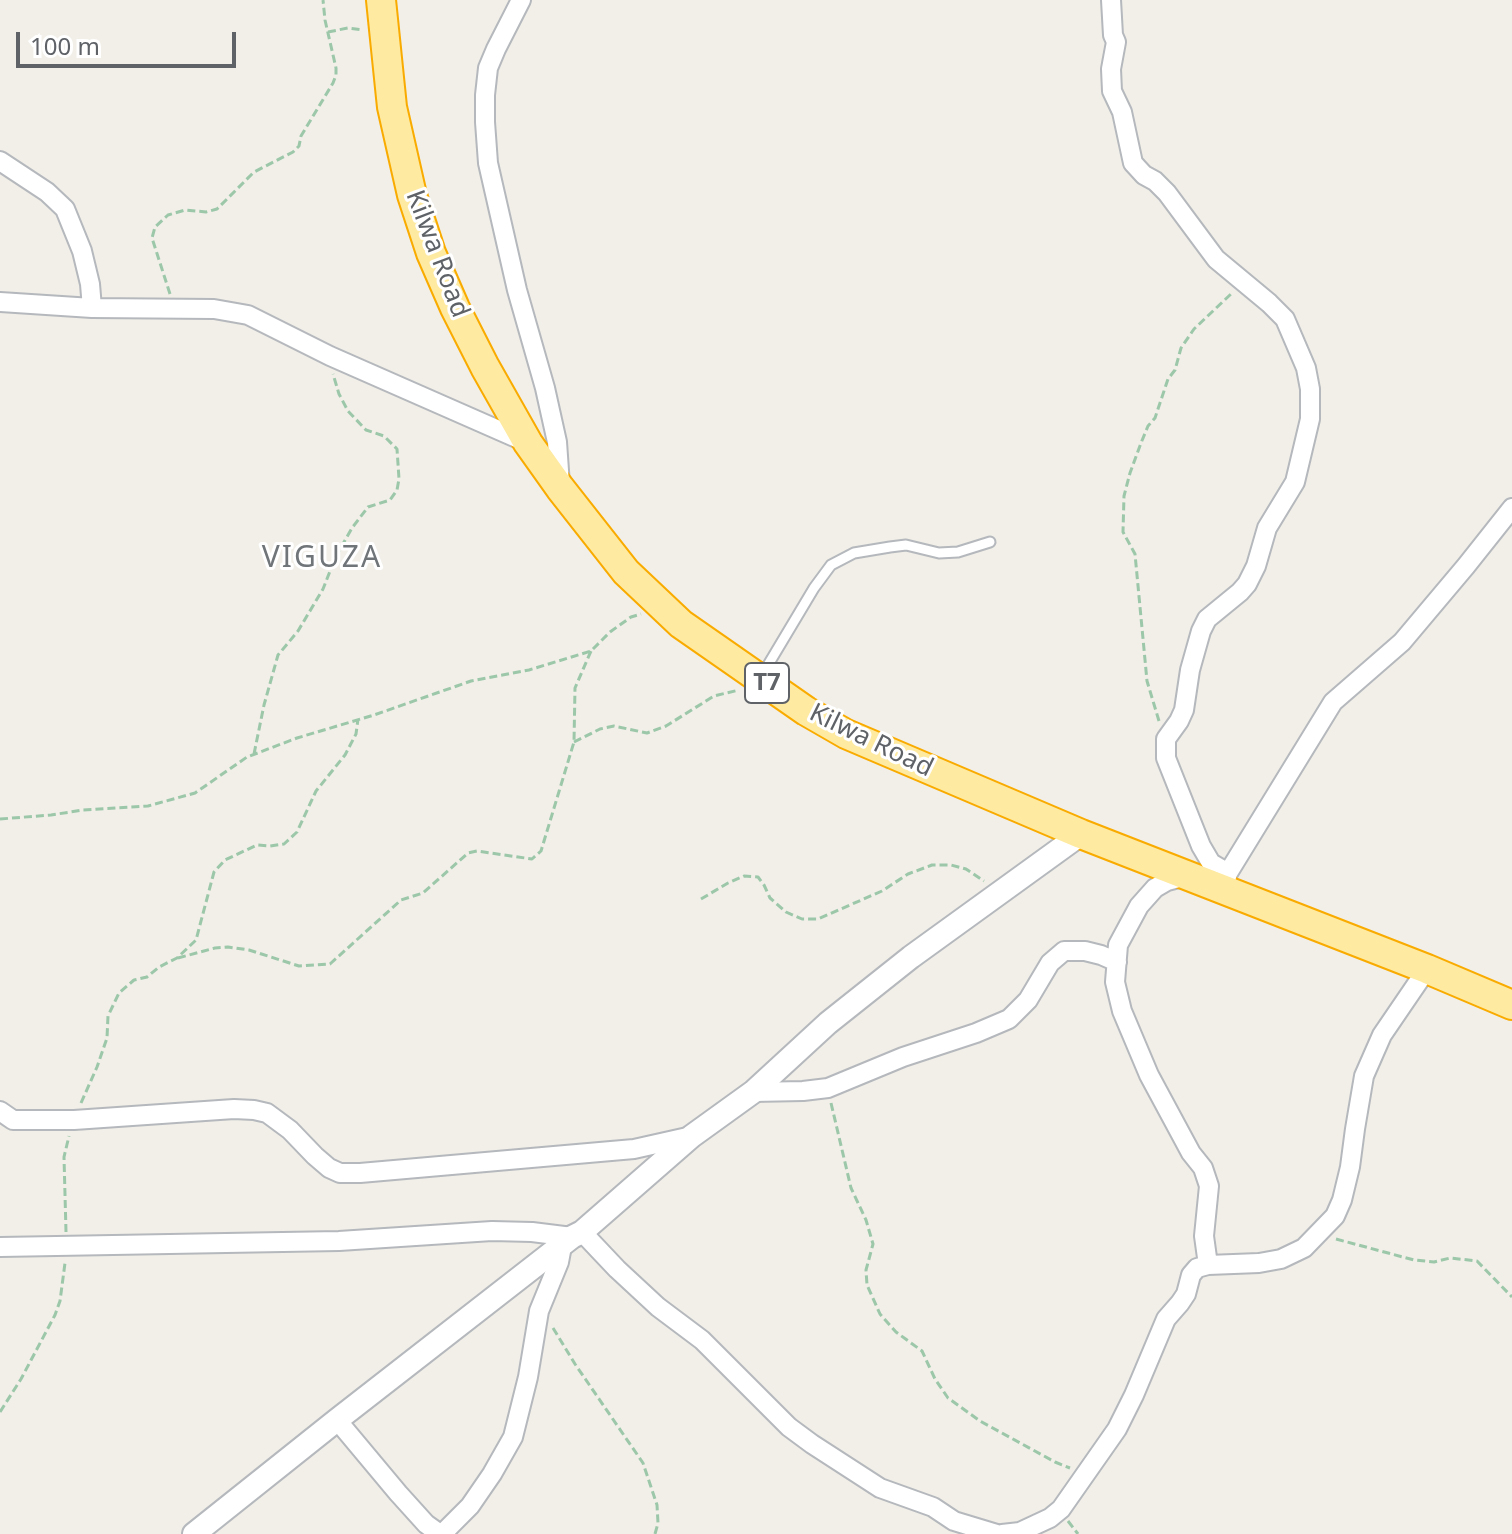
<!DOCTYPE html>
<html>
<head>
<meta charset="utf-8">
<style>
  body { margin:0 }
  #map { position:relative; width:1512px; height:1534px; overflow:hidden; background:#f1efe8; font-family:"Noto Sans",sans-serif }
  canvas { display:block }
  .scale { position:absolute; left:16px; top:32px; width:220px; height:36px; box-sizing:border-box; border:4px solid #5f6368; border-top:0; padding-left:10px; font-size:24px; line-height:28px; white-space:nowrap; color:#5f6368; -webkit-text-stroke:6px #fff; paint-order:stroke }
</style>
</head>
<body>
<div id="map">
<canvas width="1512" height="1534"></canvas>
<div class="scale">100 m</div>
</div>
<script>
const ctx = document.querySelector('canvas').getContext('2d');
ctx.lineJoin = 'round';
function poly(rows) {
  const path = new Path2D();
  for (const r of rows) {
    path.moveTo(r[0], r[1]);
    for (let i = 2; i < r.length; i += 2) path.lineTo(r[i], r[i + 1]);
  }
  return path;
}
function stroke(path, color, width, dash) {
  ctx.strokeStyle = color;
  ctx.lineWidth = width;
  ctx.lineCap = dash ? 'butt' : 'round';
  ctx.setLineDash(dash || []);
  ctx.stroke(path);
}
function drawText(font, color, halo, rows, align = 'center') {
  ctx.font = font + ' "Noto Sans",sans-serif';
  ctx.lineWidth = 6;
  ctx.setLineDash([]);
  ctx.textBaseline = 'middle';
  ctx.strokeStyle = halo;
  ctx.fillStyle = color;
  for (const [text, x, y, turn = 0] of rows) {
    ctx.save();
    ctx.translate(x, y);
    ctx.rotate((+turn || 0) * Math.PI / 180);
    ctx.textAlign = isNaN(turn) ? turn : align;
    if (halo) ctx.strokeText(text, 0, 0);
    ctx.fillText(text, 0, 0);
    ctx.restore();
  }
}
const service = poly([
  [762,675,814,588,831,565,854,553,890,547,906,545,939,553,958,552,990,542]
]);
const minor = poly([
  [521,0,496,49,488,68,485,95,485,122,488,163,517,290,545,388,557,442,560,485],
  [1111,0,1113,35,1116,42,1111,69,1112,91,1122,112,1133,163,1144,175,1155,181,1167,193,1216,259,1269,303,1285,319,1306,368,1310,389,1310,419,1295,482,1267,528,1256,566,1247,584,1240,592,1207,619,1201,631,1190,670,1184,710,1179,721,1166,739,1166,758,1201,846,1211,863,1228,873],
  [0,161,47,192,65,209,82,251,90,284,92,308],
  [0,302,92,308,214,309,248,315,330,356,528,443],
  [1186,876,1167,881,1155,888,1139,906,1118,945,1115,982,1122,1011,1149,1075,1191,1153,1203,1168,1209,1186,1204,1236,1208,1265],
  [1225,884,1228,873,1333,702,1402,642,1466,566,1512,508],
  [753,1092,803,1091,828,1088,903,1057,976,1033,1009,1019,1028,1000,1050,963,1064,951,1085,951,1101,955,1117,962],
  [0,1111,13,1120,74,1120,234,1109,254,1110,267,1113,290,1130,315,1156,329,1168,340,1173,360,1173,634,1149,692,1136],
  [582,1232,617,1269,658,1307,702,1340,789,1427,812,1444,880,1488,933,1507,954,1521,997,1534],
  [0,1247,339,1241,492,1231,532,1232,572,1237],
  [337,1420,398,1493,426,1524,440,1534],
  [442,1534,470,1506,492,1474,513,1437,528,1377,539,1311,559,1262,562,1246],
  [1002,1534,1020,1532,1050,1518,1061,1509,1117,1429,1134,1395,1166,1319,1180,1303,1186,1294,1191,1275,1197,1268,1208,1265,1259,1263,1281,1259,1304,1248,1335,1216,1342,1200,1350,1167,1355,1129,1364,1076,1382,1035,1427,969]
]);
const tertiary = poly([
  [194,1534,337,1420,572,1237,582,1232,692,1136,753,1092,828,1023,911,957,1081,834]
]);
const trunk = poly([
  [381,0,392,107,412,195,431,253,455,308,485,367,528,443,560,488,626,572,681,624,806,711,846,734,1081,834,1427,969,1512,1005]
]);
stroke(service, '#b5b8bc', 13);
stroke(minor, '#b5b8bc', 22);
stroke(tertiary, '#b5b8bc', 26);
stroke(trunk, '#f9ab00', 32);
stroke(poly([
  [328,32,348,28,363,30],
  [170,294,152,238,155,227,168,215,185,210,206,212,217,209,254,172,293,152,299,146,301,136,333,83,336,75,336,68,325,20,323,0],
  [1159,721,1147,681,1135,554,1123,532,1124,496,1130,473,1141,443,1148,426,1155,418,1168,379,1175,370,1181,348,1194,329,1231,294],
  [574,742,600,729,614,726,647,733,666,726,714,696,739,690],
  [254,754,264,705,278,655,298,631,323,589,336,556,352,528,368,507,390,500,397,490,399,479,397,449,384,436,366,430,348,411,339,394,333,374],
  [0,819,51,815,83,810,148,806,195,793,247,757,297,738,374,715,471,681,529,670,591,651,610,632,631,617,641,614],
  [701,899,728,883,744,876,758,877,764,885,770,898,786,912,802,919,818,919,882,891,908,874,932,865,951,865,966,869,984,881],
  [178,958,215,948,228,947,249,950,299,966,330,964,401,900,423,893,468,853,477,851,532,859,541,851,574,742,575,688,591,651],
  [81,1103,97,1067,107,1038,108,1016,119,993,134,980,147,977,159,967,177,958,196,940,214,872,225,860,257,845,270,846,284,844,297,832,316,791,345,755,356,734,358,719],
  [831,1103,851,1188,866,1220,873,1244,866,1270,867,1285,880,1314,896,1332,922,1351,935,1379,948,1398,980,1421,1055,1462,1070,1468],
  [66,1232,64,1157,69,1136],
  [1336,1239,1414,1260,1434,1262,1450,1258,1477,1261,1512,1297],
  [553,1328,575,1364,643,1463,657,1505,658,1523,655,1534],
  [0,1412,21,1379,55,1315,60,1301,65,1263],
  [1068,1521,1078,1534]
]), '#9cc7a9', 3, [8, 4]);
stroke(service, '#fff', 9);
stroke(minor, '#fff', 18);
stroke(tertiary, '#fff', 22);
stroke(trunk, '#feeaa1', 28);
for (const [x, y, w] of [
  [767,683,44]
]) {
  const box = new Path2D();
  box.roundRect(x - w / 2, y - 20, w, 40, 6);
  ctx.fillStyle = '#fff';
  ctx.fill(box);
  stroke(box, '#5f6368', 2);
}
drawText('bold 24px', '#5f6368', null, [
  ["T7",767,683]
]);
drawText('26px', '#5f6368', '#fff', [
  ["Kilwa Road",437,254,69],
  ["Kilwa Road",871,741,26]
]);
ctx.letterSpacing = '2px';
drawText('30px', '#70757a', '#fff', [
  ["VIGUZA",322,558]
]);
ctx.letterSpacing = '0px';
</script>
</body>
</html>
